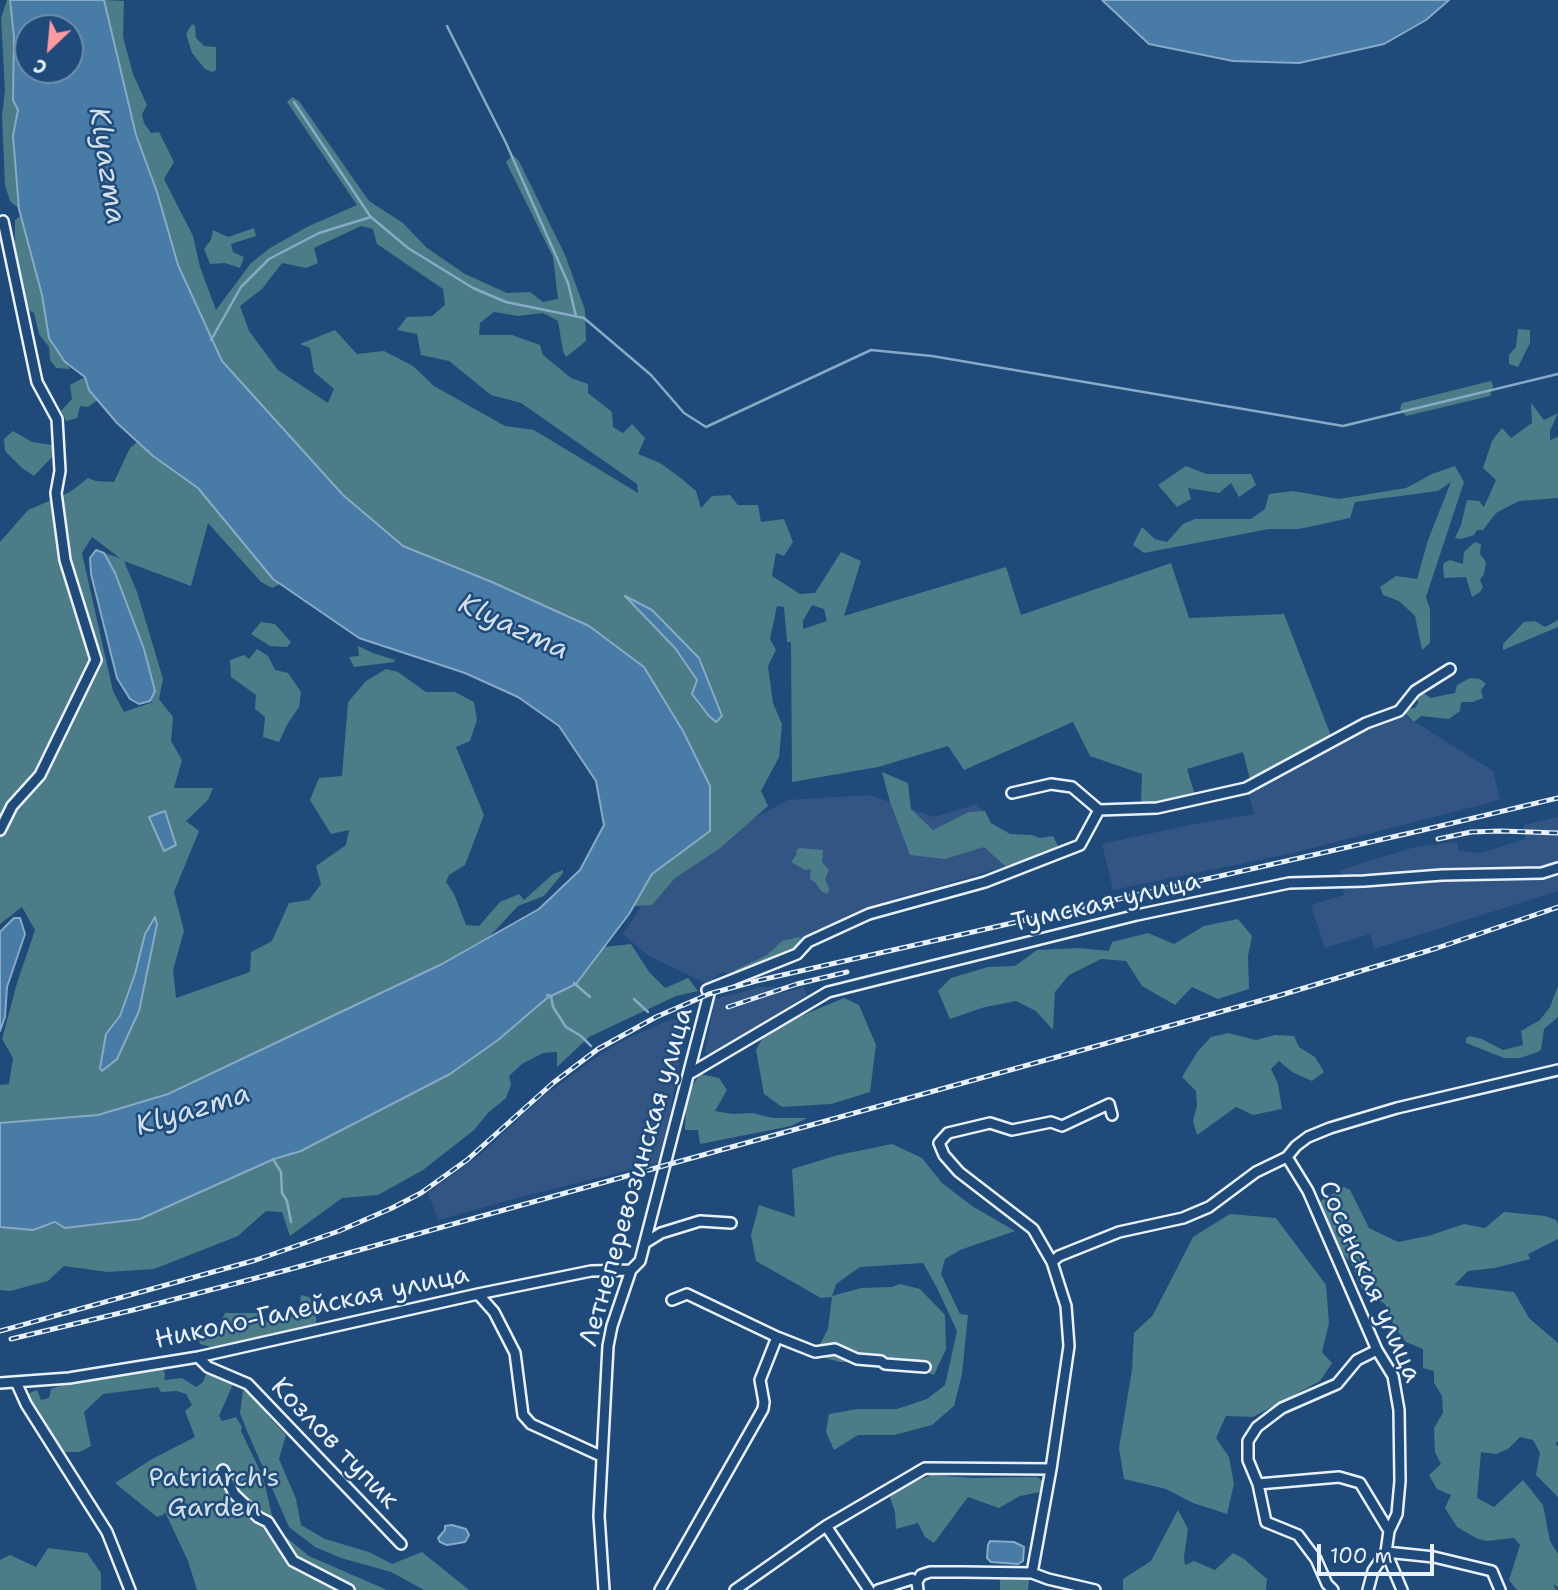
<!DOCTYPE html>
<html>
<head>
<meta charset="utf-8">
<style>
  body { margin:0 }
  #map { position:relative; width:1558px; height:1590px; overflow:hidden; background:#1f4a7a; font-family:"Shantell Sans",sans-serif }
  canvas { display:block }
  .north { position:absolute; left:14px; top:14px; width:70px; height:70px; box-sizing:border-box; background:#1f4a7a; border:2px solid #6f8dac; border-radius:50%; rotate:206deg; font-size:19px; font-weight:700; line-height:28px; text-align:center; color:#e8f1f8 }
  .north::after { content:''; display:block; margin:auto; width:24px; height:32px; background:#ff9aa2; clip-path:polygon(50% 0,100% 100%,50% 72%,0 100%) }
  .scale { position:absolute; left:1317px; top:1544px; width:117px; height:32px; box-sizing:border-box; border:4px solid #e8f1f8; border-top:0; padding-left:9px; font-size:21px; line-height:24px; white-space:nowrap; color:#e8f1f8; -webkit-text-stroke:5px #1f4a7a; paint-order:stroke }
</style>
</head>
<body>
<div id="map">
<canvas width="1558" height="1590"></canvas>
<div class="north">С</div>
<div class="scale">100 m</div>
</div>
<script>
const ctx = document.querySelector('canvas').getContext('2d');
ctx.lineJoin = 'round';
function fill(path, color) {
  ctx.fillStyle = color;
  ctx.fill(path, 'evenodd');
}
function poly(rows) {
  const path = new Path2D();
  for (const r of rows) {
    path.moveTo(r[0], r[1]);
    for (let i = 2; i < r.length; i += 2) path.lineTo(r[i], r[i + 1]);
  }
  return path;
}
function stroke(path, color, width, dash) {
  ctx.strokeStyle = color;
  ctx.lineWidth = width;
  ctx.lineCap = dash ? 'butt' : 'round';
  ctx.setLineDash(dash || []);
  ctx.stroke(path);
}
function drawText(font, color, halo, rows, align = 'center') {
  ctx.font = font + ' "Shantell Sans",sans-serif';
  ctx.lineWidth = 5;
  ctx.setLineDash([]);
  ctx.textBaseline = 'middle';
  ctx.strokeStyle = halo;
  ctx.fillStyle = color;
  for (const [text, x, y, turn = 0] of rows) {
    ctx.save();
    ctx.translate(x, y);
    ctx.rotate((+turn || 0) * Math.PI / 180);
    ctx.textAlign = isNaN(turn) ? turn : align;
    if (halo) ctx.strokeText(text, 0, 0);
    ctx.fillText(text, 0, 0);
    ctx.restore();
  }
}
fill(poly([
  [1402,714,1493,771,1500,800,1293,853,1113,890,1102,844,1194,824,1254,814,1248,791,1377,721],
  [869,795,934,817,977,804,1021,862,871,906,805,936,744,969,735,970,734,975,722,972,707,984,647,955,623,934,658,881,719,837,788,800],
  [1558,817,1558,891,1374,949,1370,934,1325,948,1311,905,1344,895,1343,889,1346,888,1340,870,1415,847,1457,842,1459,851,1481,853,1525,839,1524,825],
  [761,987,781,987,783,993,804,987,807,995,712,1054,705,1053,715,999],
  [689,1016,671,1106,673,1116,662,1162,524,1196,438,1220,428,1193,481,1154,541,1098,595,1058,622,1041,664,1022]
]), '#335584');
fill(poly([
  [7,0,10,0,14,37,13,100,18,110,13,136,19,209,10,201,5,185,2,115,5,91,1,18],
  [104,0,124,1,123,37,133,74,147,105,142,114,144,123,151,133,159,132,174,162,164,179,193,236,200,267,216,310,251,263,270,248,309,226,357,205,287,102,292,97,299,101,369,201,403,223,427,248,465,274,507,293,530,292,543,302,558,299,553,257,506,162,513,155,519,161,565,255,585,310,586,341,566,357,563,351,558,321,543,313,518,316,494,312,480,323,479,335,512,335,540,345,543,355,571,378,588,384,588,393,612,412,613,427,623,433,632,424,645,438,638,454,660,463,682,479,696,491,701,508,712,496,730,495,738,505,758,505,761,522,784,519,793,542,784,556,776,553,772,576,800,594,815,593,841,552,861,561,844,616,1006,567,1021,615,1171,563,1189,618,1284,614,1331,736,1251,783,1243,752,1187,769,1195,795,1162,803,1141,802,1142,774,1090,756,1073,722,964,770,948,746,878,767,792,782,791,642,787,642,784,607,777,606,770,639,776,650,768,666,773,703,782,724,779,757,761,791,768,806,719,849,675,878,652,905,633,906,652,874,710,831,710,786,683,731,644,667,492,582,403,546,343,495,222,361,178,265,157,192,136,135],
  [361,226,373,229,377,244,443,289,445,305,432,316,407,317,397,330,417,334,421,355,449,361,491,395,521,403,637,484,638,493,534,430,505,426,434,386,413,366,384,351,357,354,335,330,300,344,310,348,314,372,334,389,328,403,278,370,249,331,240,306,262,289,282,263,306,268,318,263,314,248],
  [812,605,824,609,827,621,803,629,803,621],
  [192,24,195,26,196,38,204,46,216,47,216,70,212,72,205,69,192,53,186,34],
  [21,216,42,295,49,338,70,369,56,368,50,360,49,347,39,334,34,313,25,308,15,254,15,220],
  [254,228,256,236,231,244,233,252,244,257,240,268,225,263,210,264,204,249,211,240,213,230,228,237],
  [1518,329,1530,330,1530,343,1518,367,1509,364,1509,355,1516,347],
  [85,377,89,390,98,400,88,407,80,406,77,418,66,421,61,411,72,399,70,385],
  [1491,381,1493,386,1490,396,1406,416,1400,409,1402,403],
  [1531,403,1544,420,1558,413,1550,431,1550,440,1558,437,1558,498,1519,501,1496,513,1483,530,1477,530,1474,535,1461,539,1455,538,1461,525,1467,500,1479,501,1484,507,1496,480,1483,468,1492,441,1502,428,1511,438,1532,423],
  [13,431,32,442,52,445,53,456,34,476,22,468,5,451,4,439],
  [137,442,153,456,198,488,273,579,280,584,272,588,261,582,208,523,191,586,124,561,137,592,163,679,159,699,173,717,171,741,182,760,174,788,213,788,208,800,186,821,199,831,174,892,184,931,173,970,176,998,250,972,251,952,272,941,289,903,309,900,321,884,316,866,346,845,349,830,331,834,310,800,319,778,342,776,348,702,366,681,386,669,398,672,426,692,455,692,474,702,477,720,470,741,456,747,484,815,465,865,449,875,446,882,454,894,466,925,479,926,500,902,519,894,524,900,553,874,563,870,563,873,544,896,518,906,490,936,442,964,168,1093,98,1115,0,1123,0,1085,9,1084,13,1058,2,1039,17,983,35,930,22,907,0,924,0,542,28,510,70,492,88,478,96,481,114,482,130,448],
  [92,537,120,558,104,553,115,573,144,649,155,691,150,701,153,702,124,712,113,691,82,553],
  [164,811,165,850,149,817],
  [155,918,139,1011,106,1035,120,1016,135,974,145,934],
  [1186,466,1206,474,1251,474,1256,485,1239,497,1231,483,1219,493,1188,488,1191,499,1177,507,1158,485],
  [1455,466,1464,482,1426,597,1430,609,1430,643,1422,650,1415,616,1399,601,1383,595,1380,587,1396,576,1417,579,1428,540,1451,482,1438,491,1355,502,1350,518,1299,529,1269,529,1144,553,1133,545,1142,527,1155,539,1167,542,1183,524,1195,519,1251,519,1265,509,1269,494,1293,491,1339,499,1406,488,1432,474],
  [1475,542,1481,544,1480,554,1486,562,1484,574,1480,580,1483,587,1480,592,1472,597,1466,577,1444,578,1443,565,1445,562,1450,560,1463,564,1464,552],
  [1558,620,1558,627,1503,650,1503,644,1524,622,1535,621,1545,627],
  [261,622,275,624,291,642,287,647,270,646,251,634],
  [358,646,373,653,395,660,394,662,354,667,349,657,359,656],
  [257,649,268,656,275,670,288,673,301,692,299,707,288,723,279,742,263,737,265,717,255,709,256,695,231,677,230,660,244,655,249,659],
  [1470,678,1480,679,1486,684,1481,690,1483,698,1473,702,1461,702,1460,711,1449,719,1421,716,1414,722,1405,713,1407,709,1415,708,1418,703,1416,696,1425,694,1430,698,1455,693,1457,685],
  [882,772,908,783,911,809,933,830,969,812,985,811,991,823,1010,834,1032,835,1039,838,1053,836,1058,846,1035,857,1005,866,984,847,945,859,910,855,890,802],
  [799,848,823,850,822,862,829,870,825,879,829,888,828,894,821,891,816,883,810,879,811,869,805,870,791,862,797,854,796,851],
  [1238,919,1252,936,1248,956,1249,989,1218,999,1192,987,1175,1005,1142,986,1126,961,1101,959,1069,975,1055,992,1053,1030,1036,1011,1016,1001,985,1007,950,1019,938,991,951,978,988,967,1015,966,1037,950,1079,948,1109,951,1112,942,1148,933,1174,944,1204,926],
  [799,937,802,940,799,945,790,952,739,976,735,972,735,970,767,955,782,941],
  [631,944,649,972,665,988,688,978,698,991,676,996,589,1037,557,1067,557,1052,543,1053,522,1064,509,1076,511,1085,506,1098,488,1113,474,1130,423,1170,378,1195,342,1198,290,1236,282,1212,266,1211,238,1236,154,1269,108,1272,64,1266,48,1281,10,1291,0,1290,0,1227,33,1230,301,1151,450,1074,498,1040,547,998,576,984,604,947],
  [1558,986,1558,1017,1544,1029,1541,1049,1538,1052,1520,1058,1504,1058,1466,1043,1466,1038,1470,1036,1482,1039,1503,1050,1523,1045,1521,1031,1540,1020,1550,1007],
  [844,998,859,1005,876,1045,870,1092,831,1104,782,1107,764,1094,756,1050,767,1030],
  [1228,1033,1256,1040,1275,1035,1294,1036,1299,1047,1315,1057,1324,1072,1312,1081,1292,1072,1279,1061,1271,1069,1278,1084,1282,1109,1253,1115,1236,1107,1197,1135,1193,1121,1197,1106,1196,1091,1182,1077,1198,1051,1211,1037],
  [700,1074,719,1078,727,1090,715,1111,733,1114,752,1113,773,1118,807,1118,791,1126,700,1144,698,1130,685,1130,686,1109,689,1091],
  [892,1144,922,1158,942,1183,972,1206,1015,1231,960,1250,945,1259,941,1274,960,1314,968,1315,962,1374,954,1406,932,1425,894,1435,858,1435,834,1450,826,1432,829,1414,857,1409,897,1409,927,1399,945,1385,957,1331,937,1288,923,1263,860,1267,836,1284,832,1296,861,1288,892,1287,900,1284,920,1289,945,1315,946,1349,934,1375,924,1371,891,1369,882,1362,840,1362,814,1355,828,1329,832,1297,821,1298,756,1261,751,1235,759,1205,795,1217,792,1169,838,1155],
  [1344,1187,1350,1190,1369,1228,1398,1242,1428,1236,1464,1224,1485,1228,1504,1212,1545,1216,1556,1220,1558,1224,1558,1239,1528,1254,1530,1259,1495,1268,1468,1271,1454,1285,1514,1292,1529,1318,1558,1343,1558,1441,1555,1444,1558,1446,1558,1497,1536,1475,1540,1453,1533,1440,1520,1437,1508,1449,1496,1454,1481,1452,1477,1498,1494,1507,1523,1480,1543,1505,1550,1541,1558,1554,1558,1587,1553,1584,1556,1590,1517,1590,1509,1580,1520,1545,1514,1538,1487,1541,1478,1539,1457,1527,1445,1508,1451,1495,1437,1489,1429,1475,1441,1464,1435,1452,1434,1428,1443,1413,1442,1396,1434,1383,1434,1371,1423,1368,1423,1349,1406,1342,1395,1328,1385,1304,1362,1290,1352,1265,1337,1246,1320,1201],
  [1230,1214,1276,1218,1326,1285,1329,1323,1322,1352,1332,1363,1320,1381,1253,1417,1226,1416,1216,1438,1229,1457,1234,1484,1227,1514,1193,1503,1166,1489,1124,1479,1119,1448,1132,1370,1134,1333,1153,1315,1193,1237],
  [301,1295,309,1297,316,1308,316,1326,211,1347,200,1344,197,1333,216,1332,225,1313,259,1313,267,1322,285,1320,299,1312],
  [162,1367,165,1374,164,1380,182,1378,196,1387,203,1382,207,1372,217,1374,233,1384,219,1416,222,1421,236,1417,242,1427,241,1431,263,1477,274,1524,281,1533,309,1556,387,1590,197,1590,188,1561,165,1512,163,1515,157,1517,115,1483,152,1459,195,1437,185,1411,192,1405,186,1394,177,1391,161,1392,158,1387,103,1394,84,1412,91,1446,80,1452,61,1452,25,1395,37,1390,41,1400,49,1398,51,1389,72,1381],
  [243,1390,250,1392,270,1418,286,1435,279,1459,296,1499,301,1525,325,1539,369,1552,392,1564,422,1552,469,1590,424,1590,391,1572,341,1558,315,1547,289,1527,247,1431,240,1413],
  [932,1475,972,1478,1037,1477,1045,1483,1045,1491,1020,1496,999,1508,968,1497,934,1543,925,1537,918,1523,896,1529,895,1512,890,1497,910,1483],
  [1178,1510,1188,1529,1184,1557,1185,1565,1194,1561,1215,1570,1233,1553,1244,1559,1267,1579,1266,1590,1123,1590,1123,1579,1151,1561],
  [48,1548,87,1553,101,1573,101,1590,0,1590,0,1560,10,1555,36,1567],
  [1000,1577,1025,1577,1029,1581,1028,1590,1000,1590]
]), '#4c7c87');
const water = poly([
  [10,0,104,0,136,135,157,192,178,265,222,361,343,495,403,546,492,582,589,626,644,667,683,731,710,786,710,831,652,874,629,914,576,984,547,998,498,1040,450,1074,301,1151,274,1159,140,1219,65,1228,55,1222,33,1230,0,1227,0,1123,98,1115,168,1094,442,964,539,909,580,870,604,825,596,781,559,726,518,697,465,673,359,638,273,579,198,488,153,456,117,423,89,390,85,377,65,362,49,338,42,295,19,209,13,136,18,110,13,100,14,37,10,0],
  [28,28,70,28,70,70,28,70,28,28],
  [1102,0,1449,0,1426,20,1384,44,1299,63,1233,61,1149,44,1102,0],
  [96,550,104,553,115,573,144,649,155,691,150,701,139,704,130,699,117,678,91,574,90,558,96,550],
  [625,596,652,610,699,658,722,716,716,722,709,716,692,694,697,680,675,648,625,596],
  [165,811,176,845,164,851,149,817,165,811],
  [155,917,157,924,139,1011,117,1059,102,1071,100,1068,106,1034,120,1016,135,974,145,934,155,917],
  [14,918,20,918,25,934,7,987,5,1017,0,1031,0,932,14,918],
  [452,1525,466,1529,469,1535,465,1542,447,1545,440,1542,438,1538,445,1530,445,1526,452,1525],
  [990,1541,1014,1542,1024,1547,1023,1561,1018,1564,991,1562,987,1558,988,1545,990,1541]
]);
fill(water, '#487ba5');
stroke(water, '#88aac6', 2);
stroke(poly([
  [447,26,506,143,568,283,576,316],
  [294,102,370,216],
  [211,340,241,287,269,259,319,233,371,217,408,248,473,288,506,302,584,318,651,375,684,413,706,427,871,350,932,356,1343,426,1558,374],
  [574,983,590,997],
  [547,995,551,996,553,1007,566,1027,581,1036,591,1046],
  [634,999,648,1012],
  [273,1159,281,1172,282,1193,287,1201,291,1222]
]), '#88aac6', 2.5);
const street = poly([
  [1012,793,1051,784,1072,787,1099,810],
  [0,830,12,806,40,775,96,660,65,560,56,493,60,471,57,419,37,382,3,221],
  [689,1074,828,992,1137,915,1289,883,1364,881,1442,875,1542,873,1558,868],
  [1287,1157,1308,1191,1377,1350,1393,1376,1399,1410,1400,1481,1397,1514,1389,1531,1386,1552,1373,1571,1368,1590],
  [645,1243,661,1233,700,1221,731,1223],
  [1052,1262,1059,1256,1119,1232,1183,1218,1209,1207,1256,1172,1287,1157,1296,1146,1308,1137,1330,1128,1397,1108,1558,1070],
  [478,1294,494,1312,515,1353,523,1415,531,1424,601,1456],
  [672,1300,687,1294,777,1337,815,1352,835,1349,857,1359,881,1361,885,1364,925,1367],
  [198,1357,208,1367,248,1384,401,1544],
  [0,1383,69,1378,198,1357,478,1294,591,1271,631,1270],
  [17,1384,26,1404,107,1532,130,1590],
  [223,1470,234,1494,258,1517,268,1522,293,1561,349,1590],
  [1258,1484,1339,1477,1360,1483,1389,1531],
  [826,1526,869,1590],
  [1032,1573,1051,1469,1069,1346,1066,1306,1052,1262,1033,1229,959,1172,944,1155,939,1143,948,1133,990,1123,1012,1130,1051,1122,1062,1126,1109,1104,1112,1115],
  [604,1590,599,1516,608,1346,612,1326,631,1270,640,1261,709,994,707,990,797,954,808,942,869,914,985,882,1080,845,1099,810,1157,808,1246,788,1366,723,1399,711,1415,691,1450,669],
  [660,1590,763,1409,764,1402,760,1380,777,1337],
  [735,1590,826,1526,925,1468,1051,1469],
  [878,1590,912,1579,917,1582],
  [918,1590,917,1582,921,1575,930,1572,963,1572,1032,1573,1048,1579,1095,1590],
  [1333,1590,1327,1584,1316,1559,1298,1535,1266,1522,1258,1484,1248,1460,1248,1441,1257,1427,1282,1408,1337,1384,1357,1360,1377,1350],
  [1402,1590,1386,1552,1434,1557,1492,1571,1500,1590]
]);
stroke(street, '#e8f1f8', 14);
stroke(street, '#1f4a7a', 9);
const rail = poly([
  [1438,839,1471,832,1501,831,1558,833],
  [728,1007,797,984,847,972],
  [0,1331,256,1260,339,1231,392,1208,421,1193,467,1160,553,1083,598,1049,656,1017,709,994,756,981,1419,831,1558,798],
  [11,1339,133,1310,287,1270,1281,995,1437,948,1558,907]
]);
stroke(rail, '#e8f1f8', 5);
stroke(rail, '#1f4a7a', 2.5, [8]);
drawText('26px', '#e8f1f8', '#1f4a7a', [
  ["Тумская улица",1106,903,-13],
  ["Летнеперевозинская улица",637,1177,-74],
  ["Сосенская улица",1369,1282,66],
  ["Николо-Галейская улица",312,1308,-12],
  ["Козлов тупик",334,1444,46]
]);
drawText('26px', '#d1dfe7', '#1f4a7a', [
  ["Patriarch's",214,1479],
  ["Garden",214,1509]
]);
drawText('italic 28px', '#d0dfec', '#1f4a7a', [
  ["Klyazma",106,166,81],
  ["Klyazma",513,628,25],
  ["Klyazma",193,1111,-17]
]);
</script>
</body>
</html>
